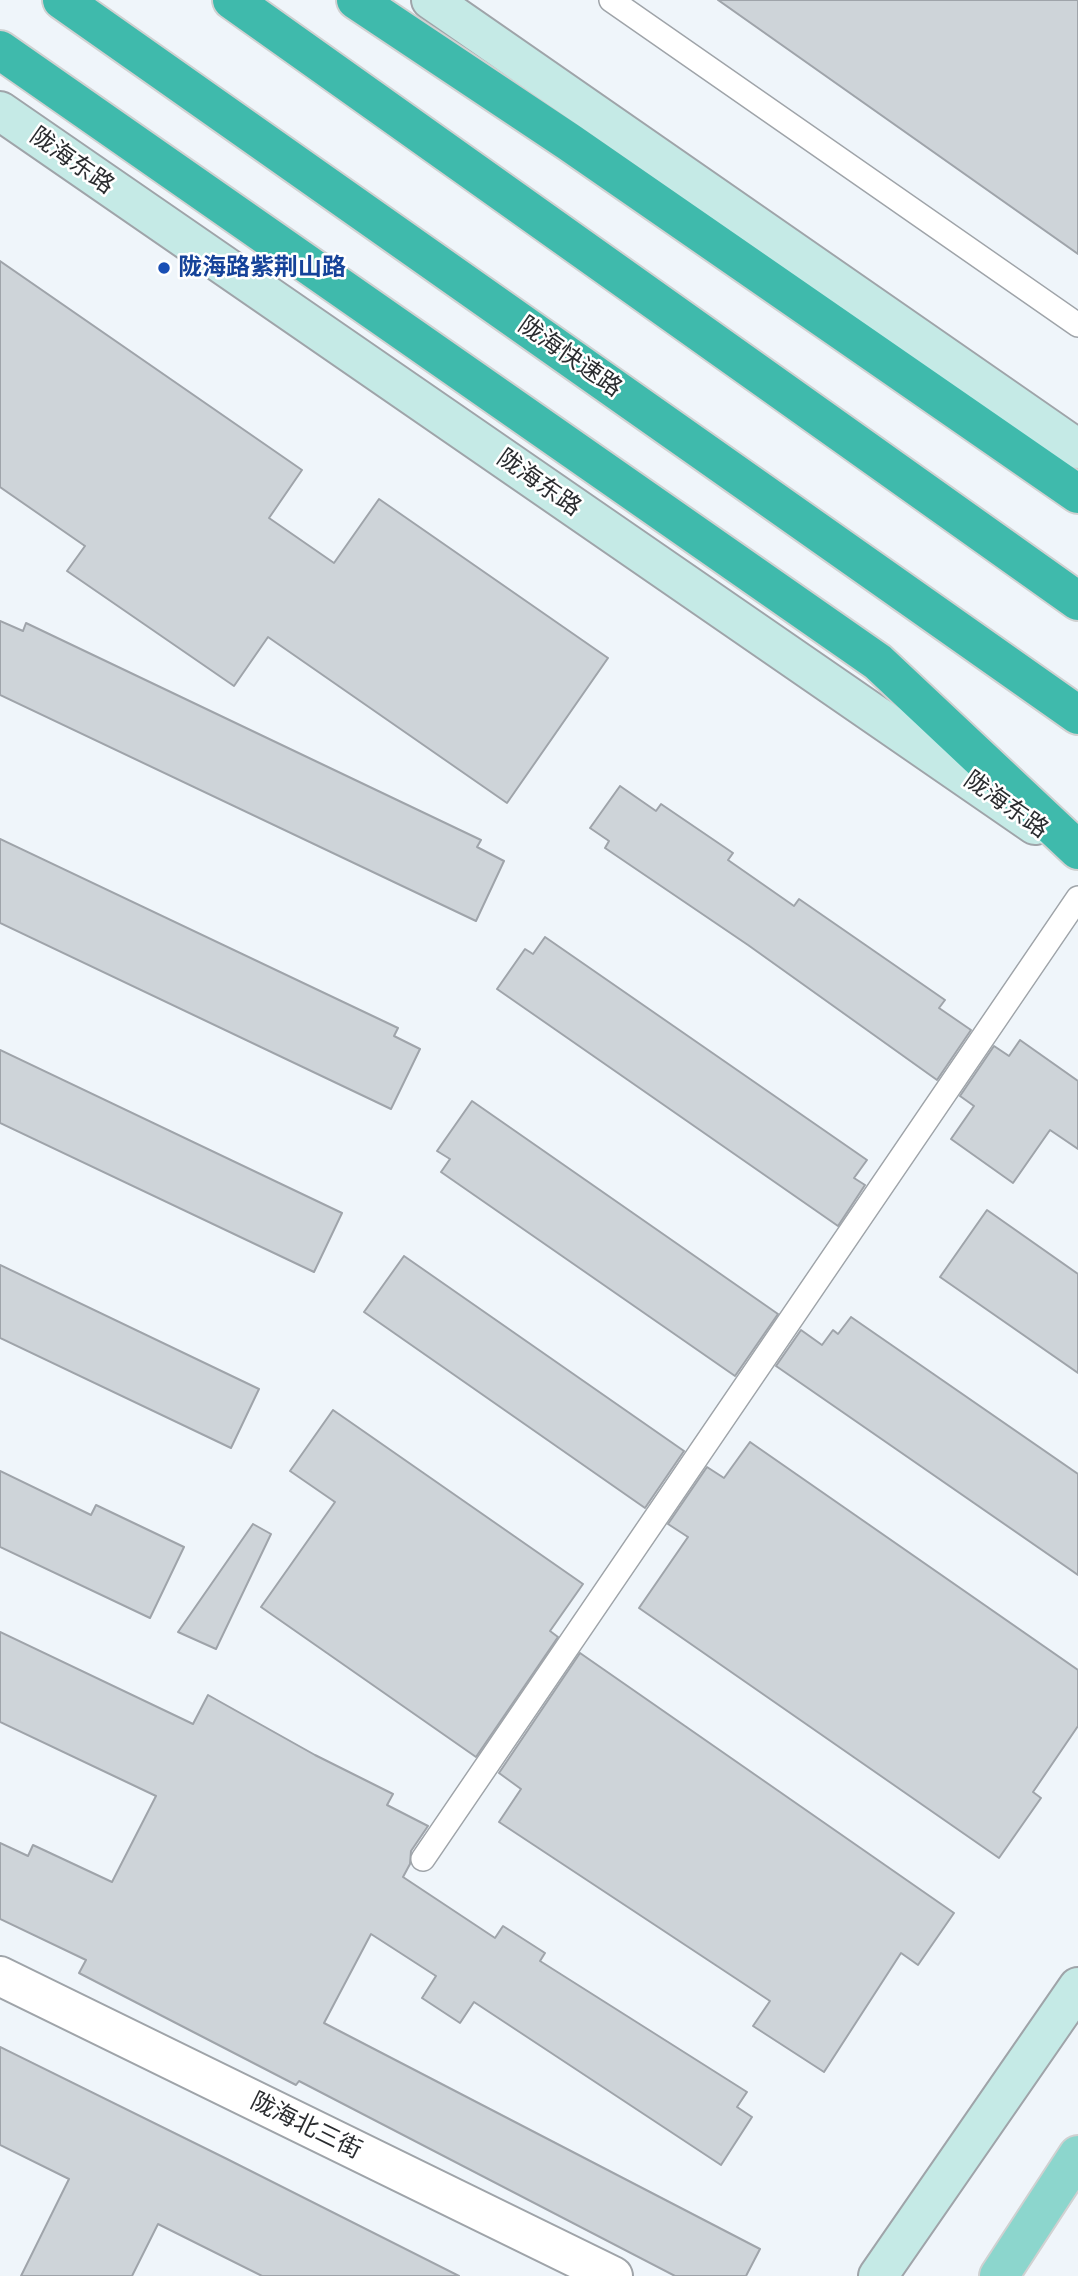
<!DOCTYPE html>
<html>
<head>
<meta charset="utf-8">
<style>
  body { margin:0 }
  canvas { display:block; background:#eff5fa }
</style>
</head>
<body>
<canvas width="1078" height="2276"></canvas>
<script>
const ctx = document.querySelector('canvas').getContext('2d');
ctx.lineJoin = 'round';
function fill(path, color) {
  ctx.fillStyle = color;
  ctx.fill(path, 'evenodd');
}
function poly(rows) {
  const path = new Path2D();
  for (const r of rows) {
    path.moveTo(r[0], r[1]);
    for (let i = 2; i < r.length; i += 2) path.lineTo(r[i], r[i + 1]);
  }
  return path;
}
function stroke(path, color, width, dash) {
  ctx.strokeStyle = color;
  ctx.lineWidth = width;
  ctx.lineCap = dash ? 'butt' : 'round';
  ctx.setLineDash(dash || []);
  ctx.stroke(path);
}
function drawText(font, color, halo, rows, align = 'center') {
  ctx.font = font + ' "Alegreya Sans","Noto Sans SC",sans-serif';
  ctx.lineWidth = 5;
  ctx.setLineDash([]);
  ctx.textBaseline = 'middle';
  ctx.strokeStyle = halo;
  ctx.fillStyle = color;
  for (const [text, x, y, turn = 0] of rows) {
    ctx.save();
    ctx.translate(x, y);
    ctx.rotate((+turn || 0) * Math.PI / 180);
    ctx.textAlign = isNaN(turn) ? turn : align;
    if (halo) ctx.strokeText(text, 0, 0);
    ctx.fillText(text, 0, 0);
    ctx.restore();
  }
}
const building = poly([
  [718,0,1078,0,1078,254,718,0],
  [0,261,302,470,269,518,334,563,379,499,608,658,507,803,268,637,234,686,67,571,85,546,0,487,0,261],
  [0,621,23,631,26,623,481,840,477,847,504,861,476,921,0,695,0,621],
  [620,786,656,811,661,804,733,853,728,860,794,906,799,899,945,1000,939,1008,971,1030,937,1080,748,945,605,848,609,841,590,828,620,786],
  [0,839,398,1028,394,1036,420,1049,391,1109,0,923,0,839],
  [545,937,867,1160,854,1178,865,1185,838,1226,497,989,525,949,533,954,545,937],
  [1020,1040,1078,1081,1078,1149,1050,1130,1013,1183,951,1139,974,1106,960,1096,994,1046,1009,1056,1020,1040],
  [0,1050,342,1213,314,1272,0,1123,0,1050],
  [472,1101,778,1314,735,1376,441,1172,450,1159,437,1151,472,1101],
  [987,1210,1078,1274,1078,1373,940,1277,987,1210],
  [404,1256,684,1451,645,1508,364,1312,404,1256],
  [0,1265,259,1389,231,1448,0,1338,0,1265],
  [851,1317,1078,1474,1078,1575,776,1366,801,1330,822,1345,833,1330,838,1334,851,1317],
  [333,1410,583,1584,550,1631,558,1637,476,1757,261,1607,335,1502,290,1471,333,1410],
  [750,1442,1078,1670,1078,1726,1033,1792,1041,1798,999,1858,639,1608,688,1537,668,1524,707,1467,724,1478,750,1442],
  [0,1471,91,1515,96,1505,184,1547,150,1618,0,1547,0,1471],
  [253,1524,271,1534,216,1649,178,1632,253,1524],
  [0,1632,193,1724,208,1695,315,1755,393,1794,387,1805,428,1826,411,1851,410,1864,403,1877,495,1938,503,1926,545,1953,540,1961,747,2092,737,2107,752,2117,721,2165,474,2002,460,2023,422,1998,436,1976,371,1934,324,2023,760,2249,746,2276,675,2276,299,2081,296,2085,79,1973,86,1960,0,1919,0,1843,28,1856,33,1845,112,1882,156,1796,0,1722,0,1632],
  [580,1653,954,1913,918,1965,901,1953,824,2072,753,2026,770,2001,499,1822,521,1789,499,1773,580,1653],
  [0,2047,227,2159,459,2276,262,2276,158,2224,132,2276,21,2276,69,2179,0,2145,0,2047]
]);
fill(building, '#ced4d9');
stroke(building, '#9fa4aa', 2);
const lane = poly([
  [611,0,1078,325],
  [423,1859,1078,898]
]);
const street = poly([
  [0,1976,613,2276]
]);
const secondary = poly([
  [431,0,1078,449],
  [0,111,1035,825],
  [878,2276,1078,1987]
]);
const primary = poly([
  [999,2276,1078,2155]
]);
const highway = poly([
  [62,0,1078,715],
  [232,0,1078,601],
  [356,0,569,142,1078,494],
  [0,50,878,662,1078,850]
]);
stroke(lane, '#9fa4a9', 26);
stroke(street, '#9fa4a9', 42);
stroke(secondary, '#9fa4a9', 42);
stroke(primary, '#d0d1d1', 42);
stroke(highway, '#d0d1d1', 42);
stroke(lane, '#fff', 23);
stroke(street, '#fff', 38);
stroke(secondary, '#c5eae6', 38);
stroke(primary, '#8cd6cd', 38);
stroke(highway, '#3fbaac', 38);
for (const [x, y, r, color] of [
  [164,268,7,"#1a4fb4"]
]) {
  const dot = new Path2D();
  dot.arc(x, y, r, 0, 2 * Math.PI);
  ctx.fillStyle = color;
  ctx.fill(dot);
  stroke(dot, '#fff', 2.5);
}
drawText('24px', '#2b2d30', '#fff', [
  ["陇海东路",72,161,35],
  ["陇海快速路",570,357,35],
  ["陇海东路",539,483,35],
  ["陇海东路",1006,805,35],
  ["陇海北三街",306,2126,26]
]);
drawText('bold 24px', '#164399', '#fff', [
  ["陇海路紫荆山路",178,268]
], 'left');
</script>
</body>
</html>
